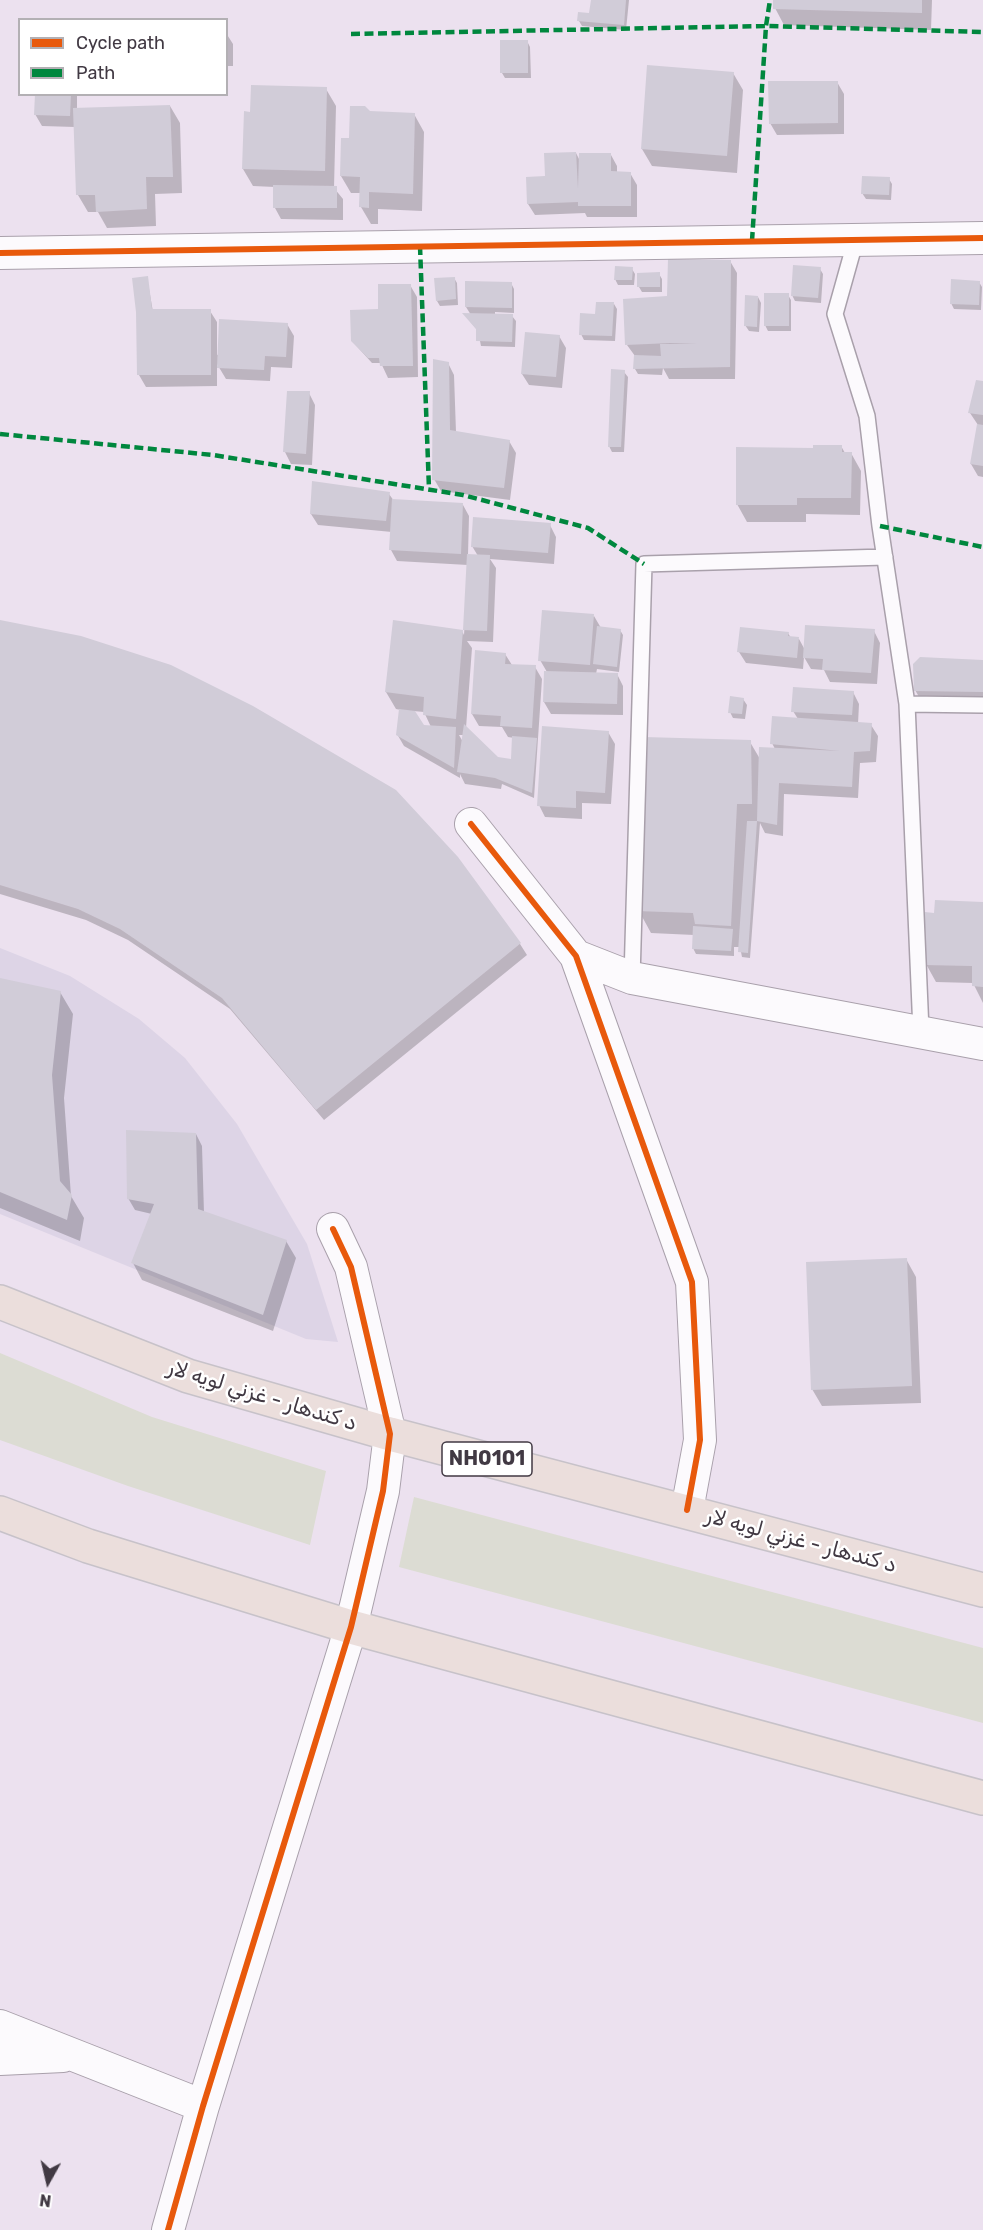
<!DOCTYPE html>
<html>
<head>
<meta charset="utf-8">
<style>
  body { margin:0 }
  #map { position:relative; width:983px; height:2230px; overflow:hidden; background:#ece1ef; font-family:Rubik,sans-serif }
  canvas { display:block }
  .legend { position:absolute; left:18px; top:18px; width:210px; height:78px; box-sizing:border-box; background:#fff; border:2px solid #b3b0b4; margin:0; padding:8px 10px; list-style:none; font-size:18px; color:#413943 }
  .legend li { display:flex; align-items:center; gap:12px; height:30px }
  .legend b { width:30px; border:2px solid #b3b0b4 }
  .north { position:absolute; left:18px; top:2152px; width:60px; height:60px; -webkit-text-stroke:4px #fff; paint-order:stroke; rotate:188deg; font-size:16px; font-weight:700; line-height:24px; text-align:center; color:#413943 }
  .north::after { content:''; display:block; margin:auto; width:21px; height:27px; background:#413943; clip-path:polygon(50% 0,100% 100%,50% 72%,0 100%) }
</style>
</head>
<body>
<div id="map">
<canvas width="983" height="2230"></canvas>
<ul class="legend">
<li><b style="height:8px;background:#e8590c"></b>Cycle path</li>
<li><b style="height:8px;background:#00873e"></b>Path</li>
</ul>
<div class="north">N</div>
</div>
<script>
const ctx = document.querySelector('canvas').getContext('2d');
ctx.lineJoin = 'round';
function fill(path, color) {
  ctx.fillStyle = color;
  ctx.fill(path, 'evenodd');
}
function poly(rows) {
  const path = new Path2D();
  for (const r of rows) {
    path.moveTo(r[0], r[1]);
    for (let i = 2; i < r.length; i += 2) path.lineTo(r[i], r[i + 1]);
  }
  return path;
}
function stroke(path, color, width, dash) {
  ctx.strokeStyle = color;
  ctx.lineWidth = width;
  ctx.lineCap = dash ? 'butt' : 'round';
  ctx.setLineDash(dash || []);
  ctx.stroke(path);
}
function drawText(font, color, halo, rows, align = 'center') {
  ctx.font = font + ' Rubik,"Noto Sans Arabic",sans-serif';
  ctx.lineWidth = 5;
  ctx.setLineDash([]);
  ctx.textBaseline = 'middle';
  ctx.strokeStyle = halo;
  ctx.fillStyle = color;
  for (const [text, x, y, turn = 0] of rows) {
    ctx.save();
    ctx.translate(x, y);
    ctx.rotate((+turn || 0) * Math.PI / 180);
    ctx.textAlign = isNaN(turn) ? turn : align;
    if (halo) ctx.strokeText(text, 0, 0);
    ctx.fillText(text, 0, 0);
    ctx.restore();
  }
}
fill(poly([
  [0,948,70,976,139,1019,185,1058,237,1124,307,1244,338,1342,306,1339,0,1214]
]), '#ddd4e6');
fill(poly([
  [0,1353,152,1417,326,1471,310,1545,128,1486,0,1440],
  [414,1497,983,1648,983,1723,399,1567]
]), '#dcdcd3');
fill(poly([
  [592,0,629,0,626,30,582,26,579,21,591,15],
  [775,0,932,0,931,30,784,25,775,8],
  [226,33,233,44,233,66,226,66],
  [527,41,530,47,531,78,505,78,502,73],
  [733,73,743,90,737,173,652,166,642,149],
  [837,82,844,94,844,134,777,135,770,123],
  [326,89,336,106,334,188,343,199,343,220,281,219,275,208,275,187,253,186,243,169],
  [36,94,77,94,77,110,170,106,180,123,182,193,155,194,156,226,107,228,98,212,88,212,78,195,75,127,42,126,35,114],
  [369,113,414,114,424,132,422,211,378,209,378,224,371,224,361,207,361,193,351,193,341,176],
  [576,153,580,161,611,155,617,166,617,173,630,173,637,185,637,217,587,217,585,213,535,215,528,204,547,178],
  [889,179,892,184,891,200,866,199,862,193],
  [730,261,737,273,735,379,669,379,663,368,662,375,638,374,635,369,635,356,627,345],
  [632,269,635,274,634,285,618,285,615,279],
  [820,269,823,274,821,303,795,301,792,295],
  [659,274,662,279,662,292,642,292,639,287],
  [147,277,153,312,210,311,217,322,217,355,287,324,294,336,292,368,271,367,270,381,226,379,217,364,217,386,146,387,139,375],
  [454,278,457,283,458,305,440,306,437,301],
  [979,282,982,287,981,310,954,309,951,303],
  [511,283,514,289,514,313,495,312,495,315,512,316,516,321,515,347,481,346,478,331,464,314,471,315,466,307],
  [410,285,417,297,418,377,388,378,381,363,372,363,352,341],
  [788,295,791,300,791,331,768,331,765,325],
  [758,297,761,303,759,332,749,331,745,325],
  [614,304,617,309,615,341,584,340,581,334,596,315],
  [559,336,566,348,562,388,529,385,522,374],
  [448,363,454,375,456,432,509,441,516,453,510,500,441,491,434,479],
  [624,372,628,377,624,452,612,452,609,446],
  [983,383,983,477,978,476,971,464,978,425,970,413],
  [309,393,315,405,312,465,291,464,285,452],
  [841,446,845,453,851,453,861,471,860,515,806,514,806,522,747,522,737,504],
  [389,494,394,501,463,505,469,516,468,555,478,556,472,546,550,525,556,537,554,564,490,559,496,568,493,642,467,641,472,648,466,728,498,759,513,761,514,738,508,737,502,727,479,726,472,714,505,654,512,665,535,667,542,679,534,798,502,784,501,789,465,784,460,774,460,778,404,746,397,734,401,710,396,709,386,692,462,631,464,635,468,565,397,561,391,550,392,532,318,525,311,514],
  [413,711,424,712,431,727,423,727],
  [459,735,464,735,463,742],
  [594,616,601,628,620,630,623,635,619,672,597,669,596,674,617,674,623,686,623,715,551,714,544,702,547,672,540,660],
  [0,621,520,944,527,955,324,1120,230,1009,128,940,86,920,0,894],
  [874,631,880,643,877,684,830,682,824,670,811,669,804,657,803,669,746,663,739,652,788,633,791,638,799,639,805,650],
  [983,661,983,703,922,702,915,690],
  [853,692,859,704,858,724,871,725,878,736,876,762,860,763,858,798,784,794,783,836,765,833,760,823,750,958,742,957,740,947,734,947,734,956,696,954,693,948,694,935,651,933,639,911,750,742,760,759,775,749,772,743,798,719,793,711],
  [743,699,747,705,745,719,733,718,730,712],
  [608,732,615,744,611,804,582,803,582,819,545,817,539,805],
  [983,904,983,1003,973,983,936,982,926,964,935,915],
  [0,980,60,992,73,1014,64,1098,71,1196,84,1218,80,1241,0,1208],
  [196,1134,202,1146,204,1213,286,1241,296,1258,273,1331,142,1280,133,1263,152,1214,135,1210,128,1198],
  [906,1259,916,1277,921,1403,822,1406,812,1389]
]), '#0003');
fill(poly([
  [591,0,626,0,624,25,577,21,578,12,589,13],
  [773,0,922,0,922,13,773,9],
  [500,40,528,40,528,73,500,73],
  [647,65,734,72,727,156,641,149],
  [768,81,838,81,838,123,769,124],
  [251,85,327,87,325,171,242,169,244,111,250,112],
  [35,94,71,94,70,116,34,115],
  [170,105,173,177,146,177,147,209,96,212,95,195,76,195,73,108],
  [350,106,365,106,370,111,415,113,413,194,369,192,369,208,359,207,360,177,340,176,341,138,349,138],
  [576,152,578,189,579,153,611,153,611,171,631,172,631,206,578,206,578,202,527,204,526,177,545,176,544,153],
  [862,176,890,177,889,195,861,194],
  [273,185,337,186,337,208,273,208],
  [668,259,731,260,730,367,633,369,634,355,661,356,660,344,698,344,670,343,625,345,623,299,667,296],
  [793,265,821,267,818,298,791,296],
  [615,266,633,267,632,280,614,280],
  [660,272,660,287,637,287,637,273],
  [148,276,152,309,211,309,211,375,137,375,136,312,132,278],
  [455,277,456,299,436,301,434,278],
  [951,279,980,281,979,305,950,304],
  [465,281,512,282,512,308,465,307],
  [378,284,411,284,413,366,380,366,379,358,368,358,351,341,350,310,378,309],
  [764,293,789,293,789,326,764,326],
  [745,295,758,296,757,327,744,326],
  [596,302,614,302,612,336,579,335,580,313,595,314],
  [462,313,513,314,512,342,476,341,476,329],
  [219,319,288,323,286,357,265,356,264,370,217,368],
  [525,332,560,335,556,377,521,374],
  [433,359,449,362,450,430,510,440,504,488,432,480],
  [611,369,625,370,621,447,608,447],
  [976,380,983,381,983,415,968,413],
  [287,391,310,391,306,454,283,452],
  [977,424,983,425,983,466,970,464],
  [813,445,842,445,842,452,852,452,851,498,797,498,797,505,736,505,736,447,813,448],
  [312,481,390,492,386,521,310,514],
  [392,499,463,503,461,554,389,550],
  [473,517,551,523,548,553,471,547],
  [467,554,490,555,487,631,463,630,456,719,423,715,424,697,385,692,393,620,463,630],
  [542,610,594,614,590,665,538,661],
  [0,620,81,636,171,665,253,706,396,790,458,857,521,943,316,1110,222,998,120,929,78,909,0,885],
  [805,625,875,629,871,673,822,670,823,659,803,658],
  [597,626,621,629,617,667,593,664],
  [740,627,789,632,788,636,799,637,797,658,737,652],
  [475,650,506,653,505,664,536,665,532,728,500,726,501,716,471,714],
  [920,657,983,660,983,692,914,691,913,664],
  [544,671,618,673,617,704,543,702],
  [793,687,854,691,852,715,791,712],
  [730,696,744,698,742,714,728,713],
  [399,709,415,711,424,725,456,727,454,768,396,735],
  [772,716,872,723,870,751,854,752,852,787,779,783,777,825,757,821,759,747,840,751,770,744],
  [464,724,498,757,511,759,512,736,537,738,532,793,495,778,457,772],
  [542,726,609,731,605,793,576,791,576,808,537,806],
  [644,737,751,740,752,804,737,804,731,926,695,924,693,913,637,911],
  [747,821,757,821,748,953,738,952],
  [935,900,983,902,983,987,972,986,972,966,925,965,925,912,934,913],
  [693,926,733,929,731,951,692,949],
  [0,978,61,991,52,1075,60,1181,72,1195,67,1220,0,1192],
  [126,1130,196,1133,198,1209,287,1240,263,1315,131,1263,154,1204,127,1199],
  [907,1258,912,1386,811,1390,806,1262]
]), '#d1ccd8');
const lane = poly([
  [856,239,835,314,867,416,880,526,907,704,921,1031],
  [907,704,983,705],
  [632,978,644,564,885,557]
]);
const street = poly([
  [0,253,983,238],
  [471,824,576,956,692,1282,700,1440,687,1510],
  [576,956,632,978,983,1044],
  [0,2026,203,2106],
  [0,2059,63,2056],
  [168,2230,203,2106,351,1627,383,1491,390,1434,351,1267,333,1229]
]);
const highway = poly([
  [0,1302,188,1376,390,1434,983,1590],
  [0,1513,88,1546,351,1627,983,1798]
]);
stroke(lane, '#a9a0ab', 18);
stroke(street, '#a9a0ab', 34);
stroke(highway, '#c7c2c9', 36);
stroke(lane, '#fcfafd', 15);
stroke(street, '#fcfafd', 32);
stroke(highway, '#ebdedc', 33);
stroke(poly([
  [351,34,766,26,983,32],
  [752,241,766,26,770,0],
  [420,246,429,489],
  [0,434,213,455,463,495,588,528,644,564],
  [880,526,983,547]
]), '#00873e', 4.5, [9, 4.5]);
stroke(poly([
  [0,253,983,238],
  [471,824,576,956,692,1282,700,1440,687,1510],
  [168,2230,203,2106,351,1627,383,1491,390,1434,351,1267,333,1229]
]), '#e8590c', 6);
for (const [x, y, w] of [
  [487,1459,90]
]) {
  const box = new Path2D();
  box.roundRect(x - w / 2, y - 17, w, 34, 4.5);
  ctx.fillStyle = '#fff';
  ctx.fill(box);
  stroke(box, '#413943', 1.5);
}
drawText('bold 20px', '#413943', null, [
  ["NH0101",487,1459]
]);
drawText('21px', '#413943', '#fff', [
  ["د کندهار - غزني لويه لار",262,1396,17],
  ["د کندهار - غزني لويه لار",801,1541,15]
]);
</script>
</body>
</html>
